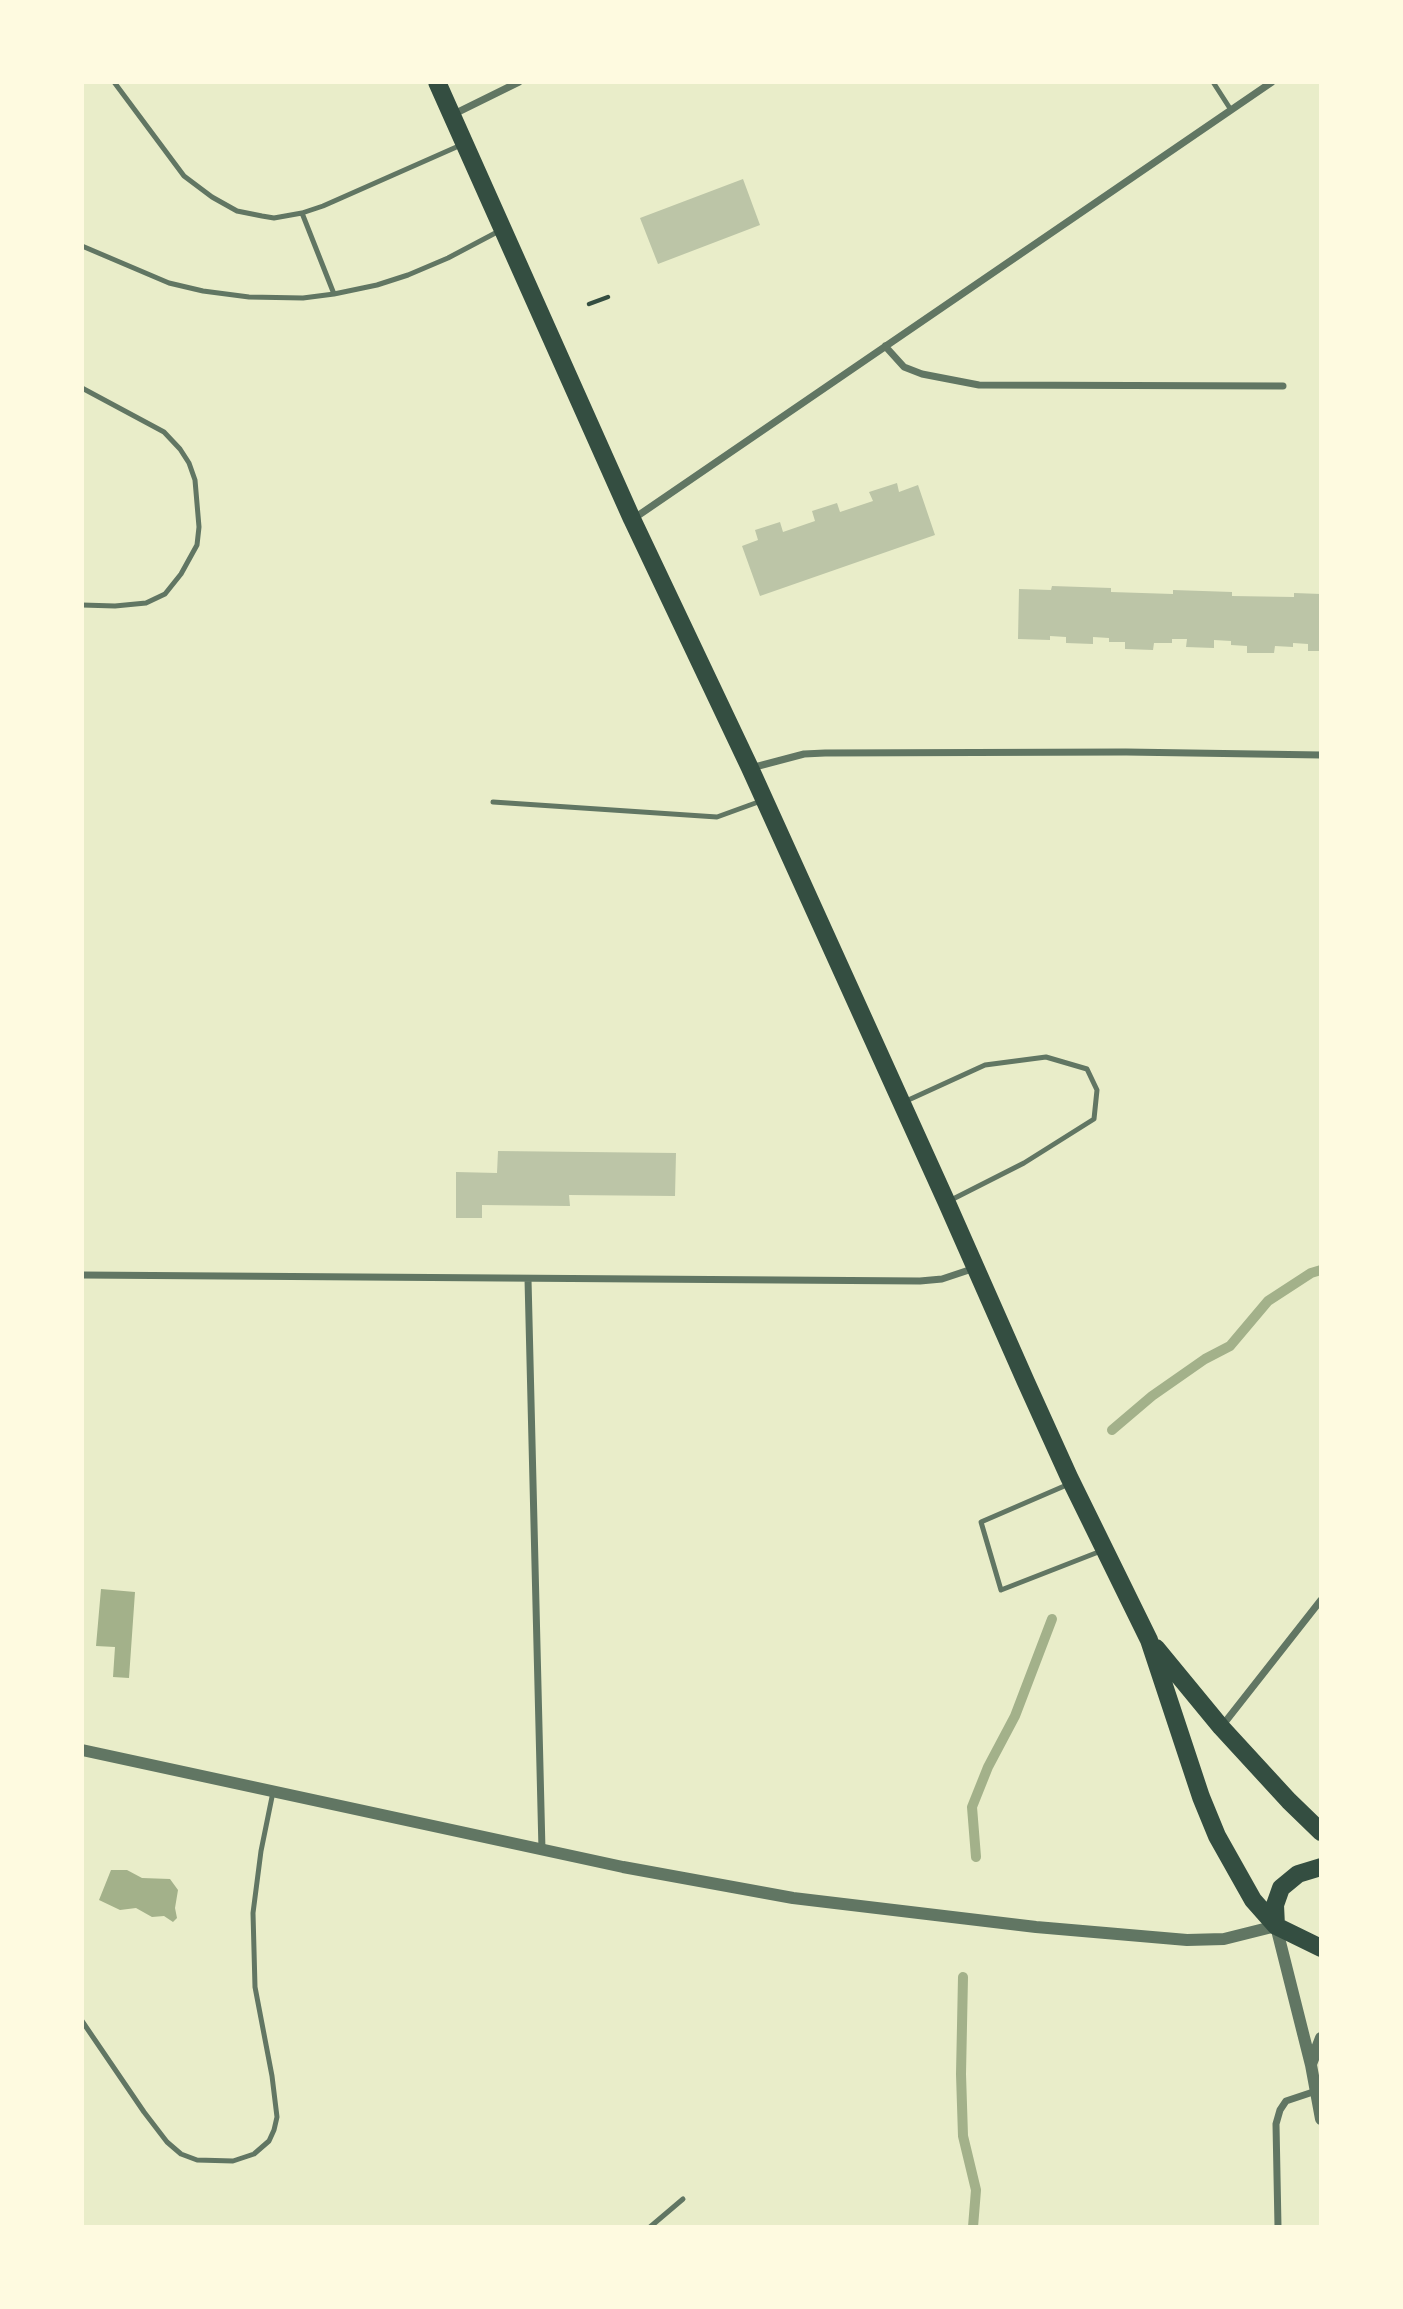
<!DOCTYPE html>
<html>
<head>
<meta charset="utf-8">
<style>
  body { margin:0 }
  #map { position:relative; width:1403px; height:2309px; overflow:hidden; background:#e9edc9; font-family:"Open Sans",sans-serif }
  canvas { display:block }
  .frame { position:absolute; inset:0; border:84px solid #fefae0; pointer-events:none }
</style>
</head>
<body>
<div id="map">
<canvas width="1403" height="2309"></canvas>
<div class="frame"></div>
</div>
<script>
const ctx = document.querySelector('canvas').getContext('2d');
ctx.lineJoin = 'round';
function fill(path, color) {
  ctx.fillStyle = color;
  ctx.fill(path, 'evenodd');
}
function poly(rows) {
  const path = new Path2D();
  for (const r of rows) {
    path.moveTo(r[0], r[1]);
    for (let i = 2; i < r.length; i += 2) path.lineTo(r[i], r[i + 1]);
  }
  return path;
}
function stroke(path, color, width, dash) {
  ctx.strokeStyle = color;
  ctx.lineWidth = width;
  ctx.lineCap = dash ? 'butt' : 'round';
  ctx.setLineDash(dash || []);
  ctx.stroke(path);
}
fill(poly([
  [101,1589,135,1592,129,1678,113,1677,115,1647,96,1646],
  [111,1870,127,1870,142,1878,170,1879,178,1890,175,1908,177,1918,173,1922,164,1916,152,1917,136,1908,120,1910,99,1900]
]), '#a3b18a');
stroke(poly([
  [1112,1430,1152,1396,1205,1359,1230,1346,1268,1301,1311,1273,1321,1270],
  [976,1857,972,1807,988,1767,1015,1716,1052,1619],
  [963,1977,961,2074,963,2136,976,2190,973,2227]
]), '#a3b18a', 10);
fill(poly([
  [743,179,760,225,658,264,640,218],
  [897,483,899,492,918,485,935,535,760,596,742,546,758,540,755,530,780,522,783,532,815,521,812,511,837,503,840,512,873,501,869,492],
  [1052,586,1111,588,1111,592,1173,594,1173,590,1232,592,1232,596,1294,597,1294,593,1321,594,1321,651,1308,651,1308,644,1293,643,1293,647,1275,646,1274,653,1247,653,1247,646,1231,645,1231,641,1214,640,1214,648,1186,647,1187,639,1172,639,1172,643,1154,643,1153,650,1125,649,1125,642,1109,642,1109,638,1093,637,1093,644,1066,643,1066,637,1050,636,1050,640,1018,639,1019,589,1051,590],
  [498,1151,676,1153,675,1196,569,1195,570,1206,482,1205,482,1218,456,1218,456,1172,497,1173]
]), '#bcc5a7');
stroke(poly([
  [589,304,608,297]
]), '#344e41', 4.5);
stroke(poly([
  [114,82,184,176,212,197,237,211,262,216,274,218,302,213,323,206,461,145],
  [1213,82,1231,110],
  [302,213,334,294],
  [82,246,169,283,203,291,249,297,303,298,334,294,377,285,408,275,448,258,501,230],
  [82,388,164,432,180,449,189,463,195,480,199,527,197,545,181,574,165,594,146,603,115,606,82,605],
  [493,802,717,817,761,801],
  [904,1102,985,1065,1046,1057,1087,1069,1097,1090,1094,1119,1024,1163,951,1200],
  [1069,1484,981,1522,1001,1590,1101,1551],
  [82,2021,144,2112,167,2142,181,2154,197,2160,233,2161,254,2154,269,2141,274,2130,277,2117,272,2076,255,1987,253,1913,261,1851,273,1792],
  [650,2227,683,2199]
]), '#617663', 5);
stroke(poly([
  [452,115,519,82],
  [885,346,904,367,922,374,979,385,1283,386],
  [633,519,1272,82],
  [751,768,804,754,825,753,1126,752,1321,755],
  [82,1275,920,1281,942,1279,975,1268],
  [528,1279,542,1850],
  [1222,1726,1321,1600],
  [1278,2227,1276,2124,1280,2110,1286,2101,1316,2091]
]), '#617663', 7);
stroke(poly([
  [82,1750,623,1867,793,1898,1036,1927,1187,1940,1224,1939,1276,1926,1311,2065,1321,2119],
  [1311,2064,1321,2038]
]), '#617663', 12);
stroke(poly([
  [437,82,632,519,750,768,947,1203,1026,1382,1069,1477,1149,1640,1201,1797,1217,1836,1253,1900,1276,1926,1321,1948],
  [1156,1648,1221,1727,1289,1801,1321,1832],
  [1276,1926,1275,1905,1281,1888,1298,1874,1321,1867]
]), '#344e41', 18);
</script>
</body>
</html>
